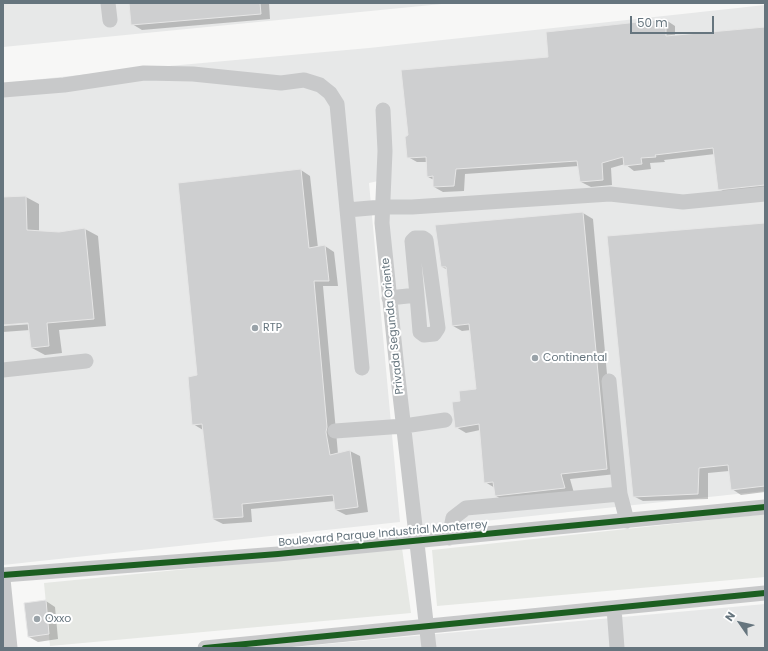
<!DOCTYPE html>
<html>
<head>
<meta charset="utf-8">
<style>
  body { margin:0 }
  #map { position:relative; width:768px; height:651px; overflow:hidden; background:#f7f7f6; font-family:Poppins,sans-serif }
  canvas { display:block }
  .frame { position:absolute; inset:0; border:4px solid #66757e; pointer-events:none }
  .north { position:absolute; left:720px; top:603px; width:40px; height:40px; -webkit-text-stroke:3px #fff; paint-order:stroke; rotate:304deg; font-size:11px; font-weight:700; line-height:16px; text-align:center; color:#66757e }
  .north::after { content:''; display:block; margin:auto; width:14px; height:18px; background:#66757e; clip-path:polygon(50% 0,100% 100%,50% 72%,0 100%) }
  .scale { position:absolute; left:630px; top:16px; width:84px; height:18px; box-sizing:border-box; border:2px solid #66757e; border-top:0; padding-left:5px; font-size:12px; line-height:14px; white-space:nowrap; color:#66757e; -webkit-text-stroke:3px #fff; paint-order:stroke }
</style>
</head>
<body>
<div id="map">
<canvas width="768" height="651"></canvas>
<div class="frame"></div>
<div class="north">N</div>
<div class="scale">50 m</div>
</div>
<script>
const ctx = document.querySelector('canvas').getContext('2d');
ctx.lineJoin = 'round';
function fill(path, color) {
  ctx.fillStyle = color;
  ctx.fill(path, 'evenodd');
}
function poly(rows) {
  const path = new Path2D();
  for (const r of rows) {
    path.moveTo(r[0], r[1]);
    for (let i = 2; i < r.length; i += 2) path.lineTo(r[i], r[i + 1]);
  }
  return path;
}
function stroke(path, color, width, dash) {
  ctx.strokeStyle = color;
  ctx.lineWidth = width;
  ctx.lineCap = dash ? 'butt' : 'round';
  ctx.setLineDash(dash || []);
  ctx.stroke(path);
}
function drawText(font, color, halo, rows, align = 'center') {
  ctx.font = font + ' Poppins,sans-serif';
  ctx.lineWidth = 4;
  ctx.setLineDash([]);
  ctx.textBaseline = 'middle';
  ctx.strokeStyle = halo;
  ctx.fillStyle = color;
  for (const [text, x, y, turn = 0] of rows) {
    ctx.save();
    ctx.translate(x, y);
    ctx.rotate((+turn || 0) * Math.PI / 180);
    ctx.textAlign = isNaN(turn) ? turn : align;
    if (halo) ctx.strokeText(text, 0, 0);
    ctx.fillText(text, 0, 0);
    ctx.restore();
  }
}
fill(poly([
  [3,3,452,3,3,47],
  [765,5,765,491,419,528,383,180,369,183,400,522,3,565,3,83,147,68,369,48],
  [765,604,765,648,283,648]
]), '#e7e8e8');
fill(poly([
  [765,514,765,577,437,606,432,550],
  [402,548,411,613,50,646,44,583]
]), '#e6e8e4');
fill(poly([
  [130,3,269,3,270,19,142,30,132,24],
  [666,20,675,26,675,36,765,28,765,191,729,194,719,189,715,154,664,160,665,162,650,163,651,169,634,171,625,164,611,168,612,185,591,187,581,182,579,166,465,174,464,191,443,192,434,187,434,180,428,177,428,162,417,162,408,157,549,58],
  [301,170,310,176,318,248,325,246,334,252,338,286,323,286,338,454,350,451,360,456,368,512,346,515,336,510,335,501,251,509,252,522,223,524,213,519,203,430,193,424,198,376],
  [26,197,39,204,39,232,59,233,85,229,98,236,106,326,59,330,62,353,45,355,32,348,30,330,3,332,3,326,33,324,32,322,3,324,3,198],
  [583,213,593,219,616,474,570,479,574,493,505,501,496,496,495,488,485,482,480,430,466,433,456,427,462,402,477,390,471,330,462,331,453,326,448,270,442,267,436,226],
  [765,224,765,492,741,495,732,489,729,471,708,473,708,499,643,501,633,496],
  [46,601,55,607,58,639,38,642,29,637]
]), '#0003');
const building = poly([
  [129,3,260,3,261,14,131,25,129,3],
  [666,19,666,36,765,27,765,185,718,190,713,148,655,155,656,157,641,158,642,164,624,166,623,157,602,163,603,180,580,182,577,161,456,169,454,186,433,187,433,176,427,177,426,157,407,158,405,137,408,135,401,70,548,57,546,32,666,19],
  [301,169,309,248,325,245,329,281,314,281,327,427,326,432,330,455,350,450,358,507,335,510,333,495,242,504,243,517,213,519,202,424,192,425,188,377,197,375,178,183,301,169],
  [26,196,27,230,59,232,85,228,94,319,47,323,49,346,31,348,28,323,3,325,3,197,26,196],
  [583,212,607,469,561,474,565,488,495,496,493,482,484,483,479,424,455,428,452,402,460,401,459,391,476,389,469,324,452,326,446,267,441,267,435,225,583,212],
  [765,223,765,486,731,490,728,465,699,468,698,494,633,497,607,236,765,223],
  [46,600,49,634,28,637,24,603,46,600]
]);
fill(building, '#cecfd0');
stroke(building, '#e6e6e6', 1);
stroke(poly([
  [108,3,110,20],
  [3,90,64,85,144,73,193,74,281,83,304,80,320,85,330,93,337,104,362,368],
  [383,110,385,151,382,223,397,369,429,648],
  [347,210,382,207,412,207,610,194,683,202,765,194],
  [415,238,423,238,426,240,438,328,434,334,424,335,420,332,417,295,412,241,415,238],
  [389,298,417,295],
  [3,370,86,361],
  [609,381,620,494],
  [335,431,404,426,445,420],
  [449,538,453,518,466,508,620,494,627,521],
  [3,575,278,554,765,507],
  [3,579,10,648],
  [614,608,617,648],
  [205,648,765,593]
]), '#c8c9ca', 15);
stroke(poly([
  [3,575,278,554,765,507],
  [205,648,765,593]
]), '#1b5e20', 6);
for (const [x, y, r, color] of [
  [255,328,4,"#99a2a8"],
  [535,358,4,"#99a2a8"],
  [37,619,4,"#99a2a8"]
]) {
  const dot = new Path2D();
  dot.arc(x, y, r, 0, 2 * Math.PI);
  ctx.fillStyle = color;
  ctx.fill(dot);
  stroke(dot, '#fff', 1.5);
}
drawText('11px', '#66757e', '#fff', [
  ["Privada Segunda Oriente",393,326,-96],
  ["Boulevard Parque Industrial Monterrey",383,534,-5]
]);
drawText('11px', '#66757e', '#fff', [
  ["RTP",263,328],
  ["Continental",543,358],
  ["Oxxo",45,619]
], 'left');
</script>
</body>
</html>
